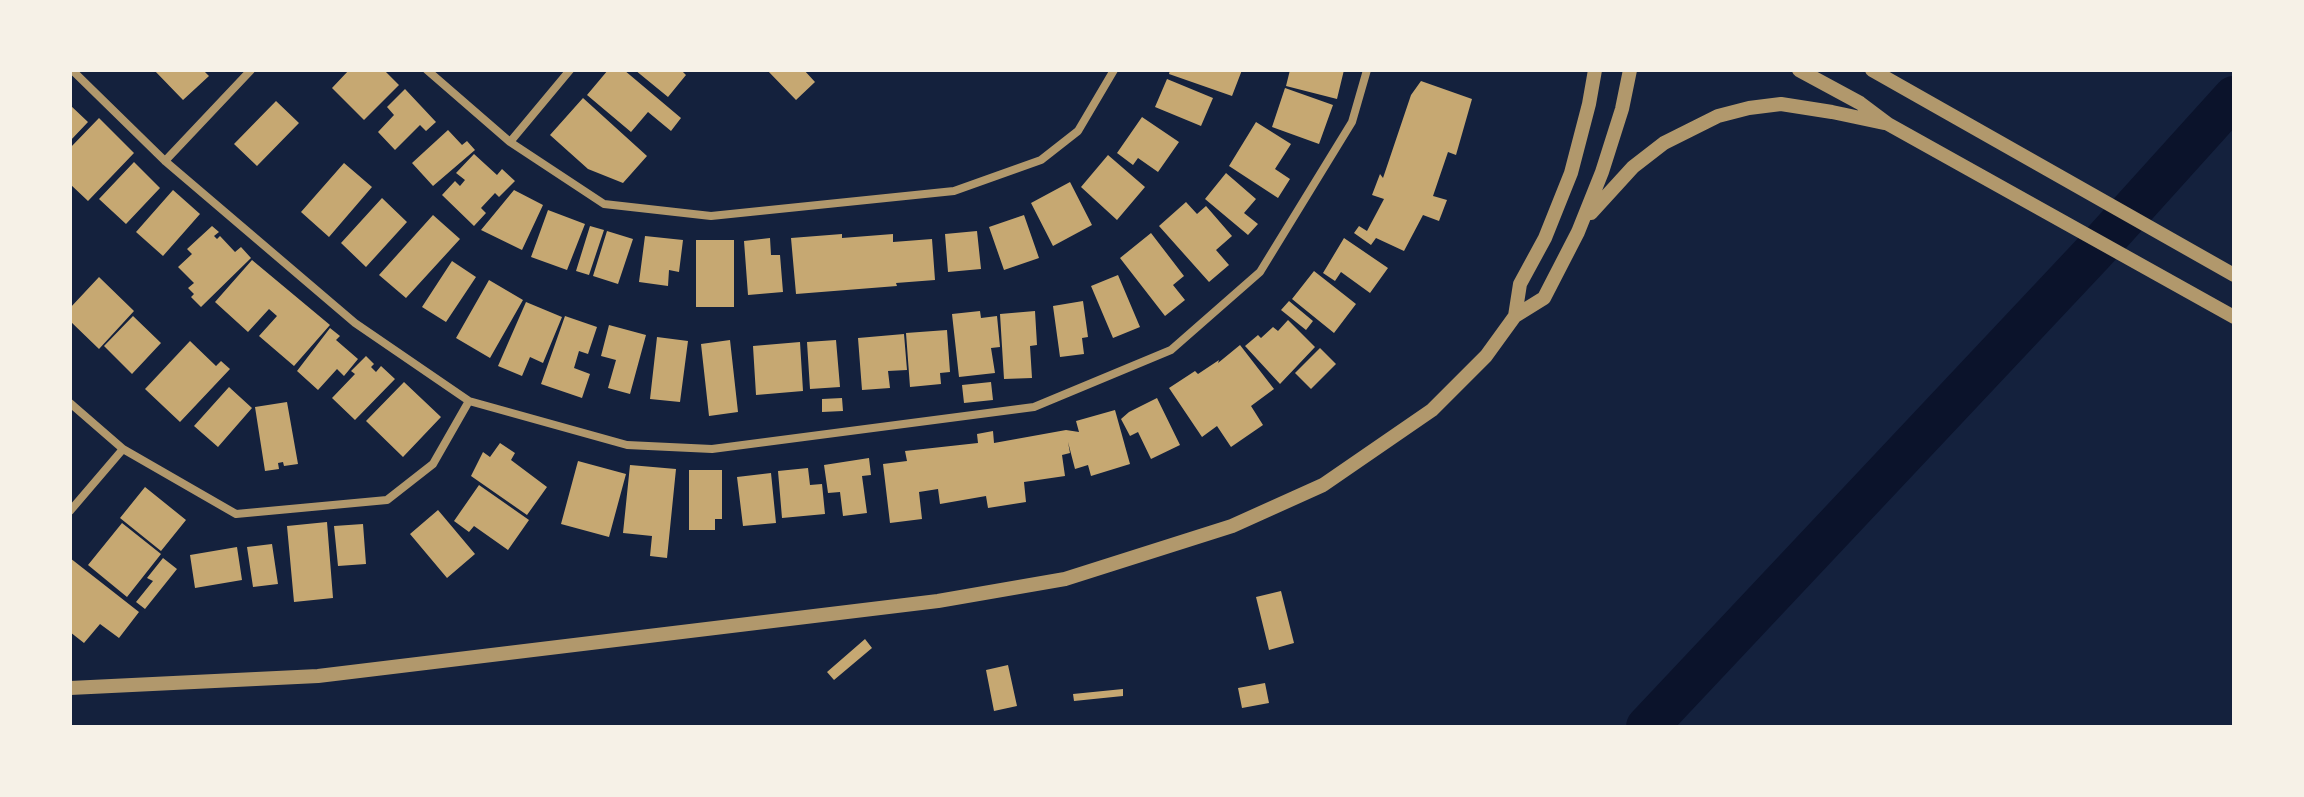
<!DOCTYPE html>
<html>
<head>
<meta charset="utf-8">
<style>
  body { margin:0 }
  #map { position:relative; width:2304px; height:797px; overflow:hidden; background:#14213d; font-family:"Sofia Sans Condensed",sans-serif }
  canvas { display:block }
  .frame { position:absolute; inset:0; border:72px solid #f6f1e7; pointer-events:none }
</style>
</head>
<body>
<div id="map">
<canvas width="2304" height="797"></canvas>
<div class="frame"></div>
</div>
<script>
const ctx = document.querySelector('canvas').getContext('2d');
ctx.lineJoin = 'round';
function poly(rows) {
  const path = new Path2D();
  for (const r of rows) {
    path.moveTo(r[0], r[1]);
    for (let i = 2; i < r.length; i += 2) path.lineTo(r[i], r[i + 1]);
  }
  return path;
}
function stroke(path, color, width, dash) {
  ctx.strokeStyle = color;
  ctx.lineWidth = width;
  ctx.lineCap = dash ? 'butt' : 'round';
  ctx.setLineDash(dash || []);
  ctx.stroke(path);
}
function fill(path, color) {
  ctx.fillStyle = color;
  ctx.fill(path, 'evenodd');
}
stroke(poly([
  [1647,727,2094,252,2234,97]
]), '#0b132b', 42);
fill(poly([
  [154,70,203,70,209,76,183,100],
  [349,70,384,70,399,85,364,120,332,88],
  [608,70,624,70,681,118,671,131,648,112,631,132,587,95],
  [635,70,681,70,686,75,668,97],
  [767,70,804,70,815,82,796,100],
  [1170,70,1242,70,1232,96,1169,74],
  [1290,70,1344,70,1337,99,1286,86],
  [1167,79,1213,98,1201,126,1155,107],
  [1421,81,1472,99,1456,155,1448,152,1433,196,1447,200,1439,221,1423,215,1404,251,1376,238,1371,245,1354,233,1359,226,1367,231,1384,199,1372,195,1380,174,1383,178,1411,95],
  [1285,88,1333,105,1319,144,1272,127],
  [405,89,436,122,426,131,420,125,395,150,378,132,394,115,387,107],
  [583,98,647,156,623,183,588,169,550,135],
  [276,101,299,123,257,166,234,144],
  [70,105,88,122,70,141],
  [1142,117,1179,142,1158,172,1138,158,1133,165,1117,153],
  [99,118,134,153,88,201,70,184,70,148],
  [1256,122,1291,144,1275,169,1290,179,1278,198,1229,166],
  [448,130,462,145,467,141,475,150,433,186,412,163],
  [474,154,497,175,502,169,515,181,499,197,495,193,481,208,486,213,474,226,442,195,455,181,460,186,465,180,456,173],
  [1108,155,1145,187,1117,220,1081,187],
  [134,162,160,188,126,224,99,199],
  [344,163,372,187,329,237,301,212],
  [1226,173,1256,199,1244,213,1258,224,1248,235,1205,199],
  [1070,182,1092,225,1053,246,1031,203],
  [173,190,200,214,163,256,136,232],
  [514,190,543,205,522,250,481,230],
  [382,198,407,222,366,267,341,243],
  [1186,202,1197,214,1206,206,1232,236,1216,250,1229,265,1209,282,1159,226],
  [548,210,585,224,567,270,531,257],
  [433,215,460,239,406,298,379,275],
  [1024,215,1039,258,1004,270,989,227],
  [212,226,219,232,214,236,217,239,220,236,235,252,241,247,251,258,201,307,191,297,194,294,188,288,194,283,178,267,192,254,187,249],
  [590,226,604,230,589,275,576,271],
  [607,231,633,239,618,284,593,276],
  [977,231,981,269,948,272,945,234],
  [1151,233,1184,276,1173,285,1185,300,1165,316,1120,258],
  [842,234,842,238,893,234,893,242,932,239,935,280,896,283,897,286,796,294,791,238],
  [645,236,683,240,679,272,669,270,668,286,639,282],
  [770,238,771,255,780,255,783,292,748,295,744,241],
  [1344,238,1388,268,1370,293,1341,272,1335,281,1323,273],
  [696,240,734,240,734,307,696,307],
  [252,260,330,325,294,366,259,336,277,316,269,309,248,332,215,302],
  [452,261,476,277,446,322,422,307],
  [1314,271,1356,304,1334,333,1292,299],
  [1118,275,1140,327,1113,338,1091,286],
  [99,277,134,311,99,349,70,321,70,308],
  [489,280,523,300,490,358,456,338],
  [1083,301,1088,337,1082,338,1084,354,1060,357,1053,306],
  [1289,301,1313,321,1306,330,1281,310],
  [526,302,562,317,543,363,530,357,522,376,498,366],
  [980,311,981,318,997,316,1000,347,991,348,995,373,959,377,952,314],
  [1035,311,1037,345,1030,346,1032,378,1004,379,1000,314],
  [133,316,161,343,132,374,104,346],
  [565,316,597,327,588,354,579,351,574,368,590,374,582,398,541,384],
  [1288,320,1315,347,1280,384,1245,346,1258,335,1261,338,1273,327,1278,331],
  [609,325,646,335,630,394,608,388,616,360,601,356],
  [330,328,340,336,336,340,358,359,344,376,337,369,318,390,297,371],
  [947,330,950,372,940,373,941,384,910,387,906,333],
  [904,334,907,370,888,371,890,388,862,390,858,338],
  [657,337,688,341,680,402,650,399],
  [730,340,738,412,709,416,701,344],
  [836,340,840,387,810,389,807,342],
  [190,341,216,366,221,361,230,369,180,422,145,389],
  [800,342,803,391,756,395,753,346],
  [1240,345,1274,389,1251,406,1263,425,1231,447,1217,426,1202,437,1169,388,1195,371,1198,374,1219,360,1218,363],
  [1320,348,1336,364,1311,389,1295,373],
  [366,356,374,364,371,367,376,372,381,366,395,379,355,420,332,398,355,374,351,371],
  [404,382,441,417,403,457,366,421],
  [991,382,993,400,964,403,962,385],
  [229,387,252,408,218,447,194,426],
  [842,398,843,411,822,412,822,399],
  [1157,398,1180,445,1151,459,1138,432,1130,436,1121,419,1129,412],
  [287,402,298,464,284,466,283,462,278,463,279,469,265,471,255,407],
  [1115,410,1130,464,1091,476,1088,465,1075,469,1068,442,1070,453,1062,455,1065,476,1024,482,1026,502,988,508,986,496,940,504,938,489,919,492,922,519,890,523,883,464,907,461,905,451,978,443,977,434,993,431,994,443,1066,430,1079,432,1076,421],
  [500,443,515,453,511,460,547,487,527,515,471,476,483,452,490,457],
  [869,458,871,475,862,476,867,513,843,516,840,492,828,493,824,465],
  [578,461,626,474,609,537,561,524],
  [630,465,676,469,667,558,650,556,652,536,623,533],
  [808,468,810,485,822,484,825,514,782,518,778,471],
  [689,470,722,470,722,519,715,519,715,530,689,530],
  [771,473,776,523,743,526,737,477],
  [479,485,529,520,508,550,474,526,469,532,454,521],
  [145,487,186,520,161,551,120,518],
  [438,510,475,554,447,578,410,534],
  [327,522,333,598,294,602,287,526],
  [122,523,161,554,127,597,88,565],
  [363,524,366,564,338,566,334,526],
  [272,544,278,584,253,587,247,547],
  [237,547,242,580,195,588,190,555],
  [70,558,139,612,119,638,100,624,84,643,70,632],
  [163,558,177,569,145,609,136,602,153,581,147,578],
  [1281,591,1294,643,1269,650,1256,597],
  [865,639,872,648,834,680,827,672],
  [1008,665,1017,706,994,711,986,670],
  [1265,683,1269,703,1242,708,1238,688],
  [1123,689,1123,696,1074,701,1073,694]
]), '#c6a872');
stroke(poly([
  [72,70,165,161,355,323,469,401,627,445,712,449,1034,407,1171,350,1260,272,1352,122,1367,70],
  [427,70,510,142,604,204,711,216,954,191,1041,160,1078,131,1114,70],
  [510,142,570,70],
  [165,161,251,70],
  [70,403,123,449,236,514,387,500,433,464,469,401],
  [70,511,123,449]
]), '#b1986c', 8);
stroke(poly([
  [1799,70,1860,103,1888,124,2234,317],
  [1872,70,2234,275],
  [1591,213,1633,167,1664,143,1718,116,1749,108,1781,104,1832,112,1884,123],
  [1515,316,1520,284,1545,238,1571,173,1589,104,1595,70],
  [70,688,318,676,938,601,1065,579,1232,526,1323,485,1432,410,1486,356,1515,316,1544,298,1578,232,1602,172,1622,109,1630,70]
]), '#b1986c', 14);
</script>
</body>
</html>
